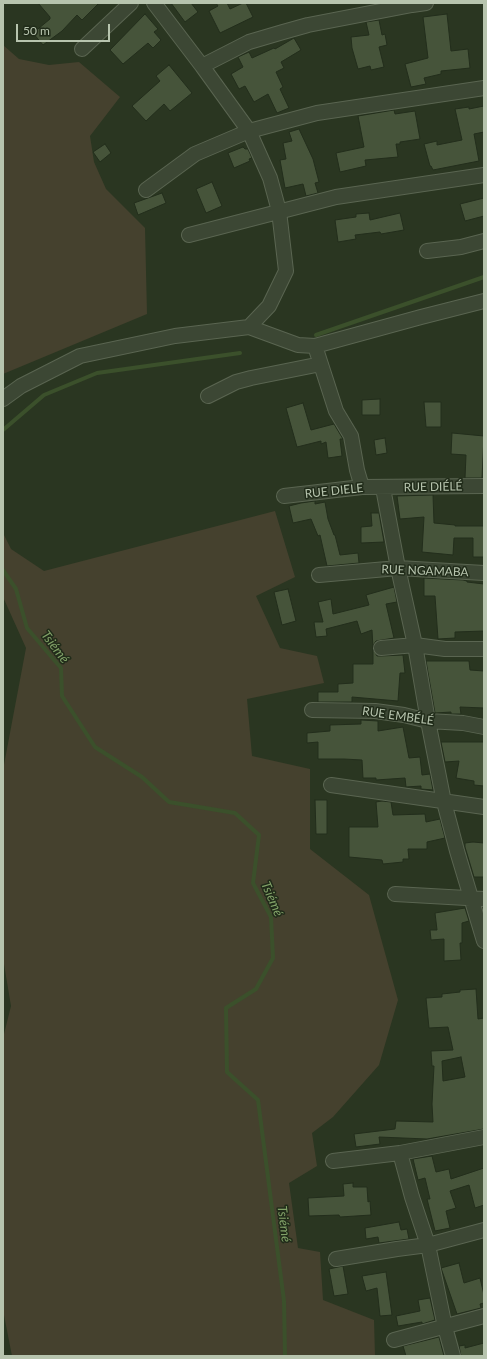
<!DOCTYPE html>
<html>
<head>
<meta charset="utf-8">
<style>
  body { margin:0 }
  #map { position:relative; width:487px; height:1359px; overflow:hidden; background:#2a3621; font-family:Lato,sans-serif }
  canvas { display:block }
  .frame { position:absolute; inset:0; border:4px solid #b7c4ae; pointer-events:none }
  .scale { position:absolute; left:16px; top:24px; width:94px; height:18px; box-sizing:border-box; border:2px solid #b7c4ae; border-top:0; padding-left:5px; font-size:12px; line-height:14px; white-space:nowrap; color:#b7c4ae; -webkit-text-stroke:3px #212c1a; paint-order:stroke }
</style>
</head>
<body>
<div id="map">
<canvas width="487" height="1359"></canvas>
<div class="frame"></div>
<div class="scale">50 m</div>
</div>
<script>
const ctx = document.querySelector('canvas').getContext('2d');
ctx.lineJoin = 'round';
function fill(path, color) {
  ctx.fillStyle = color;
  ctx.fill(path, 'evenodd');
}
function poly(rows) {
  const path = new Path2D();
  for (const r of rows) {
    path.moveTo(r[0], r[1]);
    for (let i = 2; i < r.length; i += 2) path.lineTo(r[i], r[i + 1]);
  }
  return path;
}
function stroke(path, color, width, dash) {
  ctx.strokeStyle = color;
  ctx.lineWidth = width;
  ctx.lineCap = dash ? 'butt' : 'round';
  ctx.setLineDash(dash || []);
  ctx.stroke(path);
}
function drawText(font, color, halo, rows, align = 'center') {
  ctx.font = font + ' Lato,sans-serif';
  ctx.lineWidth = 3;
  ctx.setLineDash([]);
  ctx.textBaseline = 'middle';
  ctx.strokeStyle = halo;
  ctx.fillStyle = color;
  for (const [text, x, y, turn = 0] of rows) {
    ctx.save();
    ctx.translate(x, y);
    ctx.rotate((+turn || 0) * Math.PI / 180);
    ctx.textAlign = isNaN(turn) ? turn : align;
    if (halo) ctx.strokeText(text, 0, 0);
    ctx.fillText(text, 0, 0);
    ctx.restore();
  }
}
fill(poly([
  [3,45,19,59,49,65,79,62,120,97,90,136,94,162,106,189,145,228,147,314,3,374],
  [275,511,295,577,256,596,280,648,317,656,324,683,247,699,252,756,310,769,310,849,369,895,398,1000,379,1065,333,1117,312,1133,317,1166,289,1183,298,1248,320,1252,323,1300,374,1320,375,1356,12,1356,3,1310,3,1038,11,1006,3,958,3,770,26,648,3,597,3,533,11,549,44,571]
]), '#45412e');
stroke(poly([
  [316,335,484,277],
  [3,430,44,395,97,373,240,353],
  [3,570,16,589,27,628,61,668,62,696,95,747,142,777,169,802,235,813,259,835,253,883,271,917,273,958,256,989,226,1008,227,1072,258,1100,284,1301,285,1356]
]), '#3b502b', 4);
const building = poly([
  [38,3,99,3,82,20,77,15,62,31,43,45,33,33,50,19,50,17,38,3],
  [171,3,191,3,198,12,185,22,171,3],
  [216,3,227,3,230,9,243,3,246,3,253,17,220,33,209,11,218,6,216,3],
  [145,14,158,29,154,32,161,40,153,48,148,43,123,64,110,50,145,14],
  [447,14,451,51,468,49,470,68,441,71,441,74,424,78,426,84,411,87,405,64,428,58,423,17,447,14],
  [379,20,382,35,385,34,387,45,379,47,384,67,371,70,370,66,358,69,352,48,351,37,369,35,366,22,379,20],
  [294,38,301,50,281,62,284,68,276,72,283,87,280,89,289,108,277,113,268,94,254,102,245,86,239,89,231,74,243,67,238,57,249,52,252,58,274,48,275,49,294,38],
  [169,65,192,93,170,111,164,104,146,121,132,106,160,81,156,76,169,65],
  [484,106,484,132,474,134,479,161,433,170,431,166,430,166,424,144,437,141,437,145,462,140,455,109,469,107,469,109,484,106],
  [394,110,395,114,415,111,420,139,400,142,400,144,396,144,398,157,365,160,366,166,340,172,336,153,364,147,358,116,394,110],
  [299,129,313,159,319,182,315,183,318,193,306,196,303,184,285,188,280,160,286,159,283,143,292,141,289,132,299,129],
  [105,144,111,153,100,162,93,152,105,144],
  [243,147,245,149,248,149,252,158,249,159,250,161,234,168,228,153,243,147],
  [212,182,222,206,206,213,196,189,212,182],
  [162,193,166,203,138,215,134,203,162,193],
  [484,198,484,216,465,221,460,204,484,198],
  [369,213,370,220,400,213,404,230,381,234,380,232,355,235,356,239,338,242,335,220,356,217,356,214,369,213],
  [380,399,380,415,362,415,362,400,380,399],
  [424,402,441,402,441,427,426,427,424,402],
  [303,403,311,430,334,424,343,439,340,439,342,456,328,458,326,442,321,444,321,441,297,447,286,408,303,403],
  [452,433,484,436,482,478,465,478,466,455,451,454,452,433],
  [385,438,387,453,376,455,374,440,385,438],
  [433,495,434,523,455,525,455,526,484,526,484,557,473,557,473,538,454,538,453,555,422,552,424,517,400,519,397,496,433,495],
  [315,501,315,504,325,502,328,519,334,535,335,535,340,555,358,553,359,563,327,566,320,535,318,536,311,519,293,523,289,506,301,503,315,501],
  [371,513,379,513,384,542,361,543,361,527,372,526,371,513],
  [424,578,463,580,467,581,467,582,484,584,484,631,455,632,455,638,438,639,435,596,424,596,424,578],
  [394,587,397,602,386,604,394,638,376,641,374,644,373,648,372,630,361,634,357,621,326,629,327,636,316,637,314,622,323,622,318,602,331,599,333,614,369,605,366,595,394,587],
  [288,589,296,621,282,625,274,592,288,589],
  [373,649,377,656,381,656,403,655,405,673,400,673,398,701,352,697,352,702,318,702,318,692,338,692,338,684,353,683,353,664,373,664,373,649],
  [426,661,469,661,470,670,484,671,484,708,460,707,461,714,451,714,451,712,435,713,426,661],
  [361,720,378,721,378,731,403,727,409,758,420,757,422,775,430,774,433,790,421,789,421,786,406,787,405,778,376,780,376,778,363,778,362,760,344,759,318,759,318,742,307,743,307,733,330,731,330,725,361,724,361,720],
  [441,742,484,742,484,786,474,785,474,781,456,778,459,761,445,762,441,742],
  [315,800,327,800,327,834,316,834,315,800],
  [382,801,391,802,393,815,425,814,426,822,440,819,445,838,427,842,427,849,408,849,409,859,403,859,403,862,383,864,382,860,349,857,349,827,378,827,376,802,382,801],
  [473,842,484,843,484,877,474,877,465,847,465,843,473,842],
  [465,908,469,921,462,923,462,943,460,943,461,960,444,961,444,939,431,940,430,930,437,930,435,913,465,908],
  [476,989,478,1019,484,1018,484,1129,427,1139,379,1137,380,1144,356,1147,354,1134,395,1129,396,1121,433,1122,432,1104,434,1066,432,1066,431,1051,453,1050,448,1027,429,1028,426,998,442,997,442,994,460,992,460,990,476,989],
  [461,1057,465,1077,443,1081,442,1061,461,1057],
  [432,1156,436,1172,449,1169,451,1179,484,1168,484,1205,475,1208,469,1185,450,1191,456,1208,446,1211,450,1228,435,1231,427,1199,430,1199,425,1178,418,1180,413,1159,432,1156],
  [353,1183,353,1187,367,1187,368,1202,370,1201,371,1215,340,1217,339,1215,309,1216,308,1198,344,1196,343,1184,353,1183],
  [399,1222,401,1230,407,1229,409,1239,379,1243,378,1237,366,1239,365,1228,399,1222],
  [459,1263,464,1283,480,1278,484,1295,484,1303,480,1304,481,1308,457,1314,441,1268,459,1263],
  [343,1266,348,1294,334,1296,329,1269,343,1266],
  [386,1272,392,1315,380,1316,377,1288,366,1291,362,1276,386,1272],
  [430,1298,435,1320,422,1324,422,1322,398,1326,396,1316,420,1311,418,1300,430,1298],
  [439,1337,444,1356,406,1356,403,1346,439,1337],
  [484,1343,484,1356,461,1356,459,1346,465,1345,465,1348,484,1343]
]);
fill(building, '#46543a');
stroke(building, '#232e1c', 1);
const minor = poly([
  [82,49,131,3],
  [202,66,249,42,283,32,308,25,412,5,426,3],
  [146,190,195,154,249,131,317,113,484,88],
  [189,235,336,197,484,175],
  [427,251,461,247,484,241],
  [249,327,298,345,315,346,421,317,484,301],
  [315,346,336,411,351,436,357,470,362,487],
  [208,396,236,382,251,378,321,364],
  [3,399,21,386,80,356,175,336,249,327,269,306,286,271,279,211,270,178,249,131,202,66,154,3],
  [383,488,398,568,415,645,428,721,444,802,457,851,484,941],
  [284,496,362,487,484,486],
  [319,575,398,568,484,573],
  [381,648,415,645,445,649,484,649],
  [312,710,375,711,404,715,428,721,463,723,484,727],
  [331,785,484,807],
  [395,894,484,899],
  [400,1153,412,1197,428,1245,445,1327,453,1356],
  [333,1161,400,1153,484,1137],
  [336,1259,397,1249,428,1245,484,1230],
  [394,1340,484,1316]
]);
stroke(minor, '#5a6551', 16);
stroke(minor, '#3c4734', 14);
drawText('12px', '#b7c4ae', '#212c1a', [
  ["RUE DIÉLÉ",433,487,-1],
  ["RUE DIELE",334,491,-6],
  ["RUE NGAMABA",425,571,2],
  ["RUE EMBÉLÉ",398,716,8]
]);
drawText('italic 13px', '#82a268', '#212c1a', [
  ["Tsiémé",55,647,53],
  ["Tsiémé",272,899,67],
  ["Tsiémé",284,1224,83]
]);
</script>
</body>
</html>
